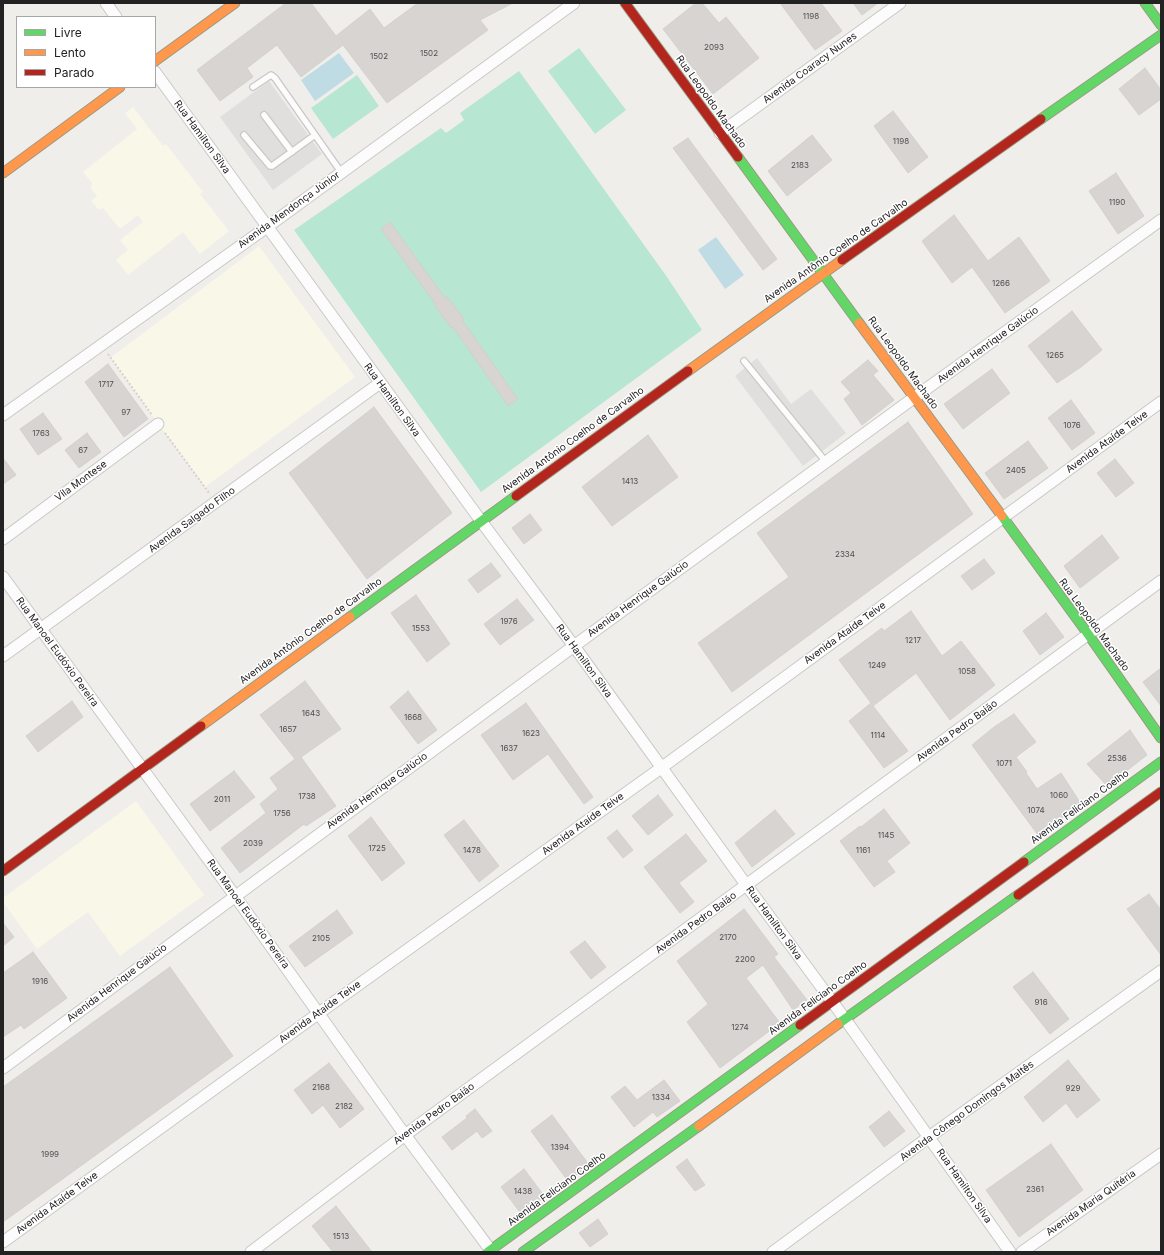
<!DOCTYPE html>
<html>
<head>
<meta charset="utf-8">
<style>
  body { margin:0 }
  #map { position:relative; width:1164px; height:1255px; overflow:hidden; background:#f0eeeb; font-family:Inter,sans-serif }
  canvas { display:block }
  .frame { position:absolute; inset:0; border:4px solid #222; pointer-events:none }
  .legend { position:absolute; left:16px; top:16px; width:140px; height:72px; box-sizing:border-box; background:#fff; border:1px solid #a7a7a7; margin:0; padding:5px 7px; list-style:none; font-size:12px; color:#222 }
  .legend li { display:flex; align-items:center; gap:8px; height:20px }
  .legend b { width:20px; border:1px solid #a7a7a7 }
</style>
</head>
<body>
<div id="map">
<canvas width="1164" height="1255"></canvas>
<div class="frame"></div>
<ul class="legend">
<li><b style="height:5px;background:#63d668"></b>Livre</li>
<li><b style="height:5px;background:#ff974d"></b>Lento</li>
<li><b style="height:5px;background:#b3261e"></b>Parado</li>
</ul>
</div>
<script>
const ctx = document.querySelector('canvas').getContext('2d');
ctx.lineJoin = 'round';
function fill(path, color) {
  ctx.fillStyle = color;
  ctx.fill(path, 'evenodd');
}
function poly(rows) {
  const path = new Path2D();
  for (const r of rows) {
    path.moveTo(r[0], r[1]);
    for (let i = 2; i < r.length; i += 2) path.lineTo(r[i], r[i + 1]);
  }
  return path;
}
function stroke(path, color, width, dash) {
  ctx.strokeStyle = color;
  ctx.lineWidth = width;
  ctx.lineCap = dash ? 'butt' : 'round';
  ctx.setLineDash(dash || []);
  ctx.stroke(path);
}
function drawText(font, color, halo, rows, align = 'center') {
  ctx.font = font + ' Inter,sans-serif';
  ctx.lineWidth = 3;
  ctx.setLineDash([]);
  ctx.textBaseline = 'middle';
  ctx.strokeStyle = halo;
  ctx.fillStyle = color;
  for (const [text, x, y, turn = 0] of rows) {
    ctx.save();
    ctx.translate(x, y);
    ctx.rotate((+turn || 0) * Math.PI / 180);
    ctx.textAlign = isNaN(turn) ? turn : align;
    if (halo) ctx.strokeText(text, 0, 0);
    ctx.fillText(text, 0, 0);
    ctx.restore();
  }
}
fill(poly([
  [133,107,163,146,166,144,203,192,200,194,229,231,200,254,183,232,128,275,116,260,128,250,120,240,143,222,138,215,120,229,103,208,99,210,91,201,97,196,90,187,93,184,83,172,137,129,125,113],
  [259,246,355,377,205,487,110,358],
  [136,801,204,895,120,956,88,912,37,949,3,902,3,898]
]), '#f8f7e8');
fill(poly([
  [579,48,626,110,595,134,548,71],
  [519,71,667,277,702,330,481,492,294,230,441,128,446,133,464,120,460,113],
  [357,75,379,106,333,139,311,108]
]), '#b7e6d2');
fill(poly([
  [269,81,322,154,273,190,220,117],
  [757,358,791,404,811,389,846,433,803,466,735,376]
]), '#e0dfde');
fill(poly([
  [339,53,354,73,315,101,301,80],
  [716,237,744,275,725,289,698,250]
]), '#bfdbe3');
const building = poly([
  [286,3,311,3,336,36,370,9,384,28,418,3,513,3,480,20,488,30,387,103,343,45,301,77,277,45,247,68,253,77,220,101,197,70,286,3],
  [696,3,702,3,719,23,726,17,759,58,713,94,663,29,696,3],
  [780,3,821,3,842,31,815,50,780,3],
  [853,3,878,3,862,15,853,3],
  [1145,68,1161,90,1161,99,1139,115,1119,89,1145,68],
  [893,111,928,157,908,173,874,126,893,111],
  [812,135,832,160,787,196,768,171,812,135],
  [688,138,777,259,763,270,673,148,688,138],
  [1116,173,1144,216,1118,234,1089,191,1116,173],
  [954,215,988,261,1019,237,1050,281,1005,313,972,267,952,283,922,241,954,215],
  [390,222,445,298,447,297,464,319,462,320,518,399,508,406,453,327,451,328,435,306,436,305,381,229,390,222],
  [1072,311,1102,350,1081,367,1057,383,1028,346,1072,311],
  [868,360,878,371,873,375,894,400,862,425,844,399,851,393,841,382,868,360],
  [108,364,148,419,124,437,85,382,108,364],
  [992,369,1010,393,963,429,944,404,992,369],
  [1071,400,1095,433,1072,450,1048,418,1071,400],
  [374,407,452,513,367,579,289,473,374,407],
  [43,413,62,439,38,455,20,429,43,413],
  [908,422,973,514,732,692,698,643,789,577,757,533,908,422],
  [87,433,101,452,79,468,65,450,87,433],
  [648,435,678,477,612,526,582,487,648,435],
  [1028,441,1048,468,1004,499,985,473,1028,441],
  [3,458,16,475,3,484,3,458],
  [1115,459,1134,483,1116,497,1097,473,1115,459],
  [530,514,542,530,524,544,512,528,530,514],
  [1102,535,1119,558,1080,588,1064,566,1102,535],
  [984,559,995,573,972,590,961,576,984,559],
  [491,563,501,576,478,593,468,580,491,563],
  [416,595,450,644,427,662,391,613,416,595],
  [517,599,534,620,500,645,484,624,517,599],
  [911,611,942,656,961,641,995,685,950,720,916,673,873,706,908,751,884,768,849,721,871,703,839,660,882,628,884,631,911,611],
  [1046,613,1064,637,1040,655,1023,631,1046,613],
  [1161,668,1161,706,1143,682,1161,668],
  [305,681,341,729,301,757,336,806,306,826,304,824,240,873,221,848,266,813,260,804,278,789,270,778,295,759,260,715,305,681],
  [408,691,437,730,418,744,390,707,408,691],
  [72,701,83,717,38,752,26,736,72,701],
  [526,703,593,797,584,804,548,754,513,780,481,735,526,703],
  [1014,714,1036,742,1016,757,1027,772,1026,773,1037,789,1061,773,1081,804,1038,835,972,745,994,727,1014,714],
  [1130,730,1147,755,1107,786,1087,764,1130,730],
  [234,771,255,797,210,831,190,804,234,771],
  [658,795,673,815,648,835,632,816,658,795],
  [884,809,910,843,887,861,895,872,874,887,840,841,860,826,861,827,884,809],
  [775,810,795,834,752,867,735,843,775,810],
  [371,817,405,863,382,881,348,836,371,817],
  [464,820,499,866,479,882,444,835,464,820],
  [617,830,633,850,623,858,607,838,617,830],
  [686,834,707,861,679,883,694,902,680,913,644,867,686,834],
  [1149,894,1161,910,1161,955,1127,909,1149,894],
  [744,909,778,954,774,957,807,1000,793,1010,763,965,746,978,780,1023,720,1068,687,1022,708,1004,677,961,744,909],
  [337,910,353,933,305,967,289,946,337,910],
  [3,923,14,937,3,946,3,923],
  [585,941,606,967,591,979,570,952,585,941],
  [33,952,67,998,24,1029,21,1025,3,1037,3,973,33,952],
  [170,967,233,1056,3,1222,3,1087,170,967],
  [1033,972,1069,1019,1050,1034,1013,987,1033,972],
  [1068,1060,1100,1100,1077,1118,1066,1103,1043,1122,1024,1097,1068,1060],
  [329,1063,364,1109,340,1128,323,1105,312,1114,294,1090,329,1063],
  [664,1080,680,1101,657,1117,653,1112,634,1127,611,1097,625,1086,637,1100,664,1080],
  [475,1109,492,1131,482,1138,477,1131,452,1150,442,1137,467,1118,466,1116,475,1109],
  [889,1111,905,1131,884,1147,869,1127,889,1111],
  [552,1115,590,1166,568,1181,531,1131,552,1115],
  [1051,1144,1083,1190,1019,1237,986,1190,1051,1144],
  [687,1159,705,1185,695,1191,676,1167,687,1159],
  [524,1169,545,1197,522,1215,501,1187,524,1169],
  [336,1206,372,1252,333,1252,312,1226,336,1206],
  [598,1219,608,1234,590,1247,579,1233,598,1219]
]);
fill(building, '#d7d4d2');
stroke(building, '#d3d0cc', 1);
const lane = poly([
  [253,87,271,75,275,78,341,172],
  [264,115,292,152],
  [244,135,270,166,272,166,315,135],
  [744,361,826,462]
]);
const street = poly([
  [106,3,116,17],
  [155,72,481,521,574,646,747,886,845,1019,1010,1252],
  [720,133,900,3],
  [3,415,267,227,574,3],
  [3,539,158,424],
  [3,577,235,896,405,1135,492,1252],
  [3,656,380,383],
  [3,1068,574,646,915,397,1161,220],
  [3,1242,319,1013,661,768,1161,402],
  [251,1252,405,1135,1161,581],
  [773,1252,929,1137,1161,971],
  [1022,1252,1161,1154]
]);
const fast = poly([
  [1145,3,1161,25],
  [1041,119,1161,35],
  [738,157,859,323],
  [1002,516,1088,634,1161,738],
  [350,617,516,496],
  [1024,862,1161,762],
  [838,1024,1018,895],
  [488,1252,800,1025],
  [523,1252,699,1126]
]);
const slow = poly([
  [155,61,235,3],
  [3,173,120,87],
  [859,323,1002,516],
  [688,371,842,260],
  [201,726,350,617],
  [699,1126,838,1024]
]);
const jam = poly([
  [625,3,738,157],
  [842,260,1041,119],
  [516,496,688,371],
  [3,871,201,726],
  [1018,895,1161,792],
  [800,1025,1024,862]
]);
stroke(lane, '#c9c8c7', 8);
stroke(street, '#c9c8c7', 13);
stroke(fast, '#999a82', 11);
stroke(slow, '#999a82', 11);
stroke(jam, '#999a82', 11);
stroke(poly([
  [108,354,152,415],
  [165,433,209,493]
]), '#dccecd', 2, [2, 2]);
stroke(lane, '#fdfcfc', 5.5);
stroke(street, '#fdfcfc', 11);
stroke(fast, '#63d668', 9);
stroke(slow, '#ff974d', 9);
stroke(jam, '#b3261e', 9);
drawText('8px', '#4f4e4e', null, [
  ["1198",811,17],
  ["2093",714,48],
  ["1502",429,54],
  ["1502",379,57],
  ["1198",901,142],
  ["2183",800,166],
  ["1190",1117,203],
  ["1266",1001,284],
  ["1265",1055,356],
  ["1717",106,385],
  ["97",126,413],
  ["1076",1072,426],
  ["1763",41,434],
  ["67",83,451],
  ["2405",1016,471],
  ["1413",630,482],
  ["2334",845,555],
  ["1976",509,622],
  ["1553",421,629],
  ["1217",913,641],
  ["1249",877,666],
  ["1058",967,672],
  ["1643",311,714],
  ["1668",413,718],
  ["1657",288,730],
  ["1623",531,734],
  ["1114",878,736],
  ["1637",509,749],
  ["2536",1117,759],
  ["1071",1004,764],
  ["1060",1059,796],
  ["1738",307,797],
  ["2011",222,800],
  ["1074",1036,811],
  ["1756",282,814],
  ["1145",886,836],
  ["2039",253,844],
  ["1725",377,849],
  ["1478",472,851],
  ["1161",863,851],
  ["2170",728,938],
  ["2105",321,939],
  ["2200",745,960],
  ["1916",40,982],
  ["916",1041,1003],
  ["1274",740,1028],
  ["2168",321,1088],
  ["929",1073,1089],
  ["1334",661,1098],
  ["2182",344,1107],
  ["1394",560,1148],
  ["1999",50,1155],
  ["2361",1035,1190],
  ["1438",523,1192],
  ["1513",341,1237]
]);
drawText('10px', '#222', '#fff', [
  ["Avenida Coaracy Nunes",810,68,-36],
  ["Rua Leopoldo Machado",711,102,54],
  ["Rua Hamilton Silva",202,137,54],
  ["Avenida Mendonça Júnior",289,210,-36],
  ["Avenida Antônio Coelho de Carvalho",836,251,-35],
  ["Avenida Henrique Galúcio",988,345,-36],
  ["Rua Leopoldo Machado",903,363,54],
  ["Rua Hamilton Silva",392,400,54],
  ["Avenida Antônio Coelho de Carvalho",573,440,-36],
  ["Avenida Ataíde Teive",1107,442,-36],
  ["Vila Montese",81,481,-36],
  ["Avenida Salgado Filho",192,520,-36],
  ["Avenida Henrique Galúcio",638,599,-36],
  ["Rua Leopoldo Machado",1094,625,54],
  ["Avenida Antônio Coelho de Carvalho",311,631,-36],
  ["Avenida Ataíde Teive",845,633,-36],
  ["Rua Manoel Eudóxio Pereira",57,652,54],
  ["Rua Hamilton Silva",584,661,54],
  ["Avenida Pedro Baião",957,731,-36],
  ["Avenida Henrique Galúcio",377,791,-36],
  ["Avenida Feliciano Coelho",1080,807,-36],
  ["Avenida Ataíde Teive",583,824,-36],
  ["Rua Manoel Eudóxio Pereira",248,914,54],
  ["Avenida Pedro Baião",696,923,-36],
  ["Rua Hamilton Silva",774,923,54],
  ["Avenida Henrique Galúcio",117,983,-37],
  ["Avenida Feliciano Coelho",818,998,-36],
  ["Avenida Ataíde Teive",320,1012,-36],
  ["Avenida Cônego Domingos Maltês",967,1111,-36],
  ["Avenida Pedro Baião",434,1114,-36],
  ["Rua Hamilton Silva",964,1186,55],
  ["Avenida Feliciano Coelho",557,1189,-36],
  ["Avenida Ataíde Teive",57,1203,-36],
  ["Avenida Maria Quitéria",1091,1203,-35]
]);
</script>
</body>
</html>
